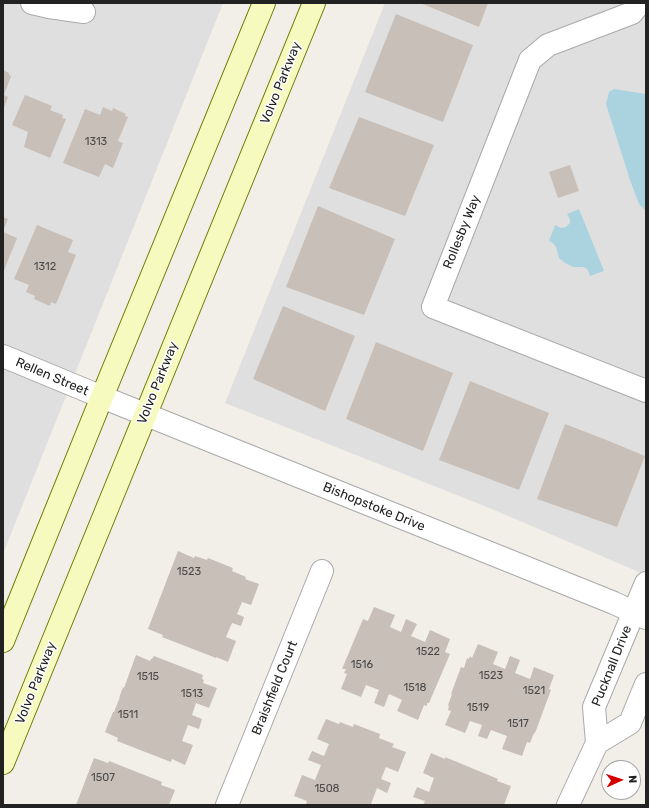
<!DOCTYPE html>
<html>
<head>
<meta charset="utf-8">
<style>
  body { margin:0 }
  #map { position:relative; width:649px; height:808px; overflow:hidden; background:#f2efe9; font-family:Rubik,sans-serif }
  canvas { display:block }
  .frame { position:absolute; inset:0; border:4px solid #222; pointer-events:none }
  .north { position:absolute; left:601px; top:760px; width:40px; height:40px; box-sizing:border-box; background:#fff; border:1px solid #a7a7a7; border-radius:50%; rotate:87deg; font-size:11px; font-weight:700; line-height:16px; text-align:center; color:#222 }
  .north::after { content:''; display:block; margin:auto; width:14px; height:18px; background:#d40000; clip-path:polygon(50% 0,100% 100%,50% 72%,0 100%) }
</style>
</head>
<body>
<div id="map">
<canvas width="649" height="808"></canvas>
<div class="frame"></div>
<div class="north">N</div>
</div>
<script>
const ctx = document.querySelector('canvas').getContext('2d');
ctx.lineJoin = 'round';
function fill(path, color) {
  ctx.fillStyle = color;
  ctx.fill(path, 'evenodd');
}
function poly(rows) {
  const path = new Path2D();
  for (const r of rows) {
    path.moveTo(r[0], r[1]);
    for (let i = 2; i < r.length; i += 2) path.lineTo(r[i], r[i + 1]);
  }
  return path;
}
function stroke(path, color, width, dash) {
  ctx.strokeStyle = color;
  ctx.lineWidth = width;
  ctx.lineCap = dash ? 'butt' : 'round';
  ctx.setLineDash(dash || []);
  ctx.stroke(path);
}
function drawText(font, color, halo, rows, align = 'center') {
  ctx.font = font + ' Rubik,sans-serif';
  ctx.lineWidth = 3;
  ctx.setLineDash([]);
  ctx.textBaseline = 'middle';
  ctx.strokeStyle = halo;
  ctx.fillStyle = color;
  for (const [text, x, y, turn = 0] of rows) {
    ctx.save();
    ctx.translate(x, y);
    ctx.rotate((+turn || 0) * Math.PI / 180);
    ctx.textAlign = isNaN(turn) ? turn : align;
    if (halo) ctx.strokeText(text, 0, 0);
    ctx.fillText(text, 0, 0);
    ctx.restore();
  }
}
fill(poly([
  [3,3,223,3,3,554],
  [385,3,646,3,646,575,492,509,225,403]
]), '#e0dfdf');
fill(poly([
  [614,89,646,94,646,211,639,204,630,180,606,104,609,92],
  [579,209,604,271,590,276,588,270,584,267,573,267,565,263,559,258,556,247,553,243,549,241,555,225,561,228,566,227,570,223,570,219,567,214]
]), '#aad3df');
fill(poly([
  [420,3,488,3,479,27],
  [396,14,473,45,443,122,365,92],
  [3,70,9,73,9,75,11,76,4,95,8,97,3,110],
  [25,95,52,106,50,110,63,115,62,118,66,119,50,158,24,147,28,132,12,125],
  [103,107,112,111,113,108,126,114,125,116,128,117,118,141,123,143,113,168,105,164,99,177,63,163,85,109,100,115],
  [359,117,434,145,405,216,329,188],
  [570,165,579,191,558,198,549,172],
  [318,206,395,239,364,315,286,287],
  [3,217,8,219,3,231],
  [37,225,73,240,68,252,76,255,56,304,51,302,50,306,34,299,35,296,26,292,29,285,14,279],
  [3,232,17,238,3,273],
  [283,306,355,336,325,411,253,379],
  [376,342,453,373,423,451,346,419],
  [470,381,549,413,519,490,439,460],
  [565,424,604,439,645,456,617,527,537,499],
  [178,551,194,558,195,556,207,560,208,558,233,568,232,571,246,577,245,579,259,584,251,605,242,602,237,614,244,617,241,626,232,623,226,637,236,641,228,662,216,657,216,658,162,637,163,635,148,629],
  [374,607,395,615,390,627,401,632,406,619,417,624,411,636,425,642,430,630,450,639,445,652,450,654,429,703,427,703,427,706,424,705,418,720,397,711,402,700,389,694,384,707,374,703,379,690,366,685,361,697,341,689,347,674,344,673,346,669,342,669,363,619,368,621],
  [478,644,498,652,493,664,505,669,510,656,520,660,515,673,530,679,534,667,554,675,549,689,551,690,535,733,534,733,530,743,527,742,522,756,502,749,507,736,491,730,487,739,478,736,482,725,470,721,465,733,445,725,451,711,448,710,449,706,448,705,452,694,451,694,461,667,464,668,467,658,469,659,470,656,472,658],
  [136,655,150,661,151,659,152,659,154,656,203,675,202,679,204,680,203,683,217,688,209,708,196,703,192,715,202,719,199,729,188,725,182,741,193,745,185,765,172,759,171,762,117,741,118,738,105,732,113,712,114,712,120,697,119,698,123,687,124,688],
  [326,719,339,724,340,722,353,727,354,724,380,734,379,738,394,744,392,747,406,752,398,772,386,767,381,779,391,783,387,793,377,788,371,804,374,805,308,805,306,804,307,801,294,796,302,775,315,780,321,765,308,760,312,751,324,756,329,744,317,739],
  [431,753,445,759,445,757,498,779,497,781,511,786,504,805,423,805,425,801,413,797,417,787,429,792,434,778,423,773],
  [94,758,108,763,109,761,162,782,161,785,175,790,169,805,76,805]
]), '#c7bfb8');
const minor = poly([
  [32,3,49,7,84,12],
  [640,3,632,13,548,45,530,60,433,307,646,391],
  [3,356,102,397],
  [597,743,630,723,646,684],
  [227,805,322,571],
  [568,805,597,743,594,707,646,583]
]);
const tertiary = poly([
  [102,397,614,603,646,618]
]);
const secondary = poly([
  [3,641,102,397,264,3],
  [3,763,314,3]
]);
stroke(minor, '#a9a9a9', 24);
stroke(tertiary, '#a9a9a9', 24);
stroke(secondary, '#707d05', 24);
stroke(minor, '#fff', 22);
stroke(tertiary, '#fff', 22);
stroke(secondary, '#f7fabf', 22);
drawText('11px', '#4b4948', null, [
  ["1313",96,142],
  ["1312",45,267],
  ["1523",189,572],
  ["1522",428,652],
  ["1516",362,665],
  ["1523",491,676],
  ["1515",148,677],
  ["1518",415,688],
  ["1521",534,691],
  ["1513",192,694],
  ["1519",478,708],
  ["1511",128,715],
  ["1517",518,724],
  ["1507",103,778],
  ["1508",327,789]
]);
drawText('13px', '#222', '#fff', [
  ["Volvo Parkway",281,83,-68],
  ["Rollesby Way",462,232,-68],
  ["Rellen Street",52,377,23],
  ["Volvo Parkway",158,383,-68],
  ["Bishopstoke Drive",374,507,22],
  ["Pucknall Drive",612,666,-68],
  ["Volvo Parkway",36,683,-68],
  ["Braishfield Court",275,688,-68]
]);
</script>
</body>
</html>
